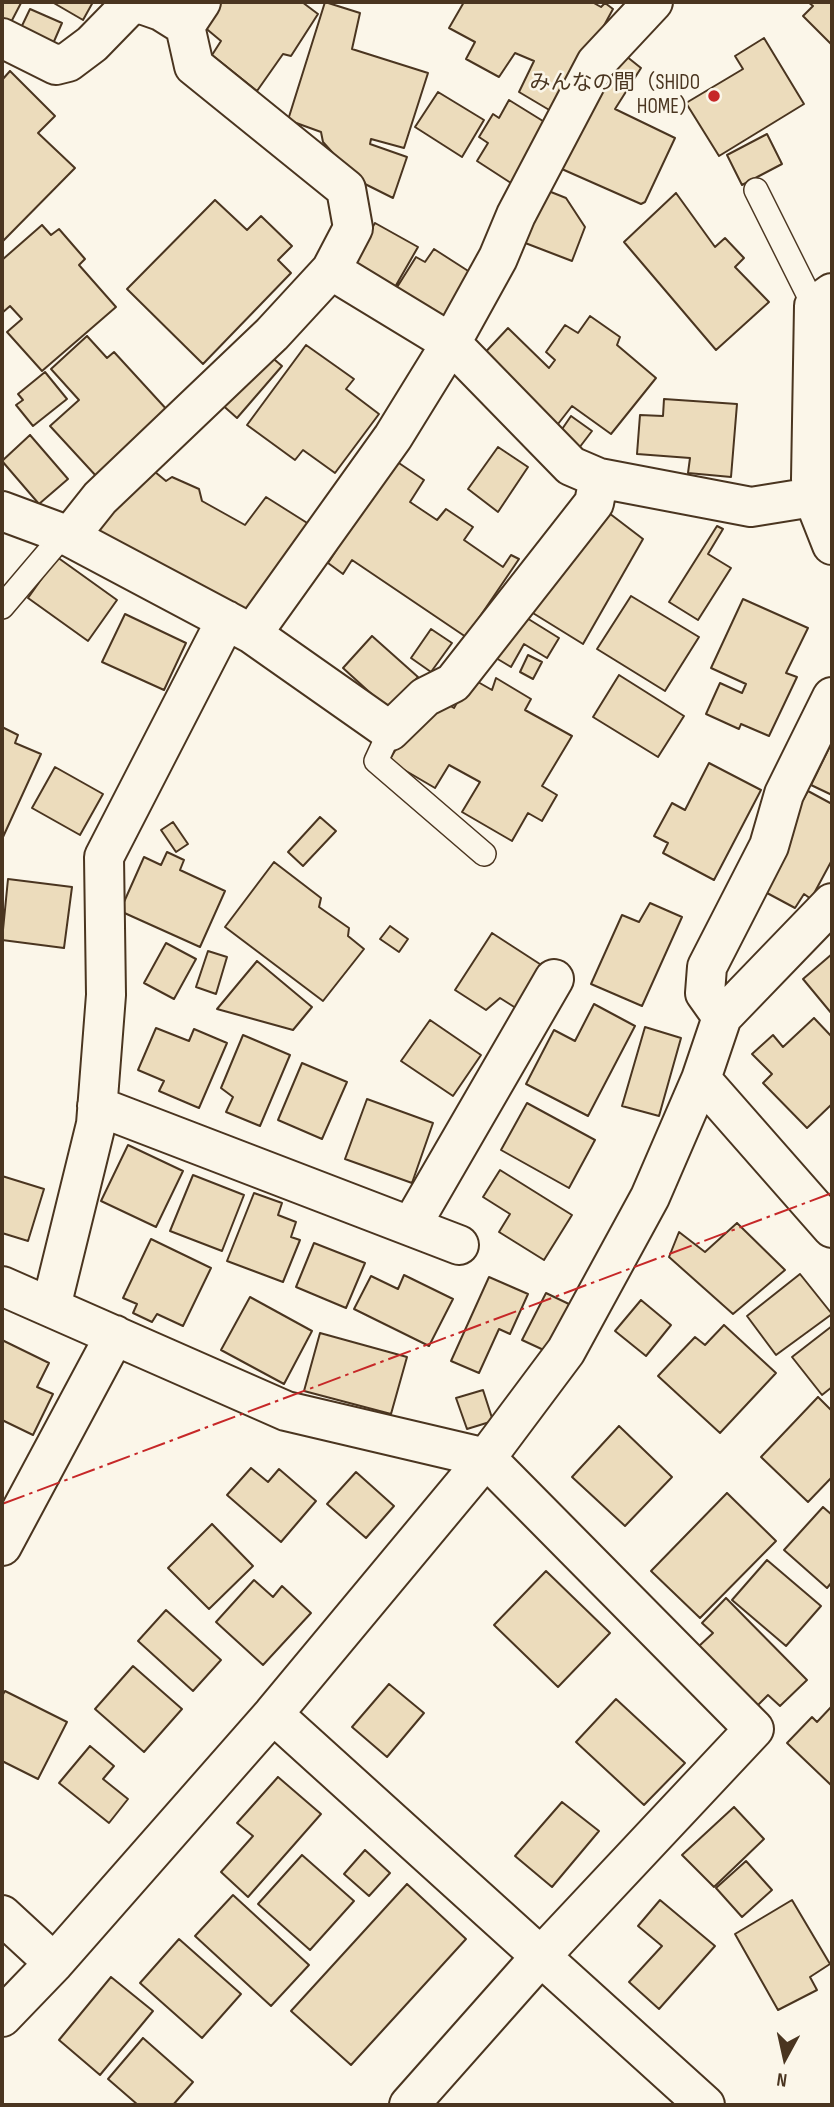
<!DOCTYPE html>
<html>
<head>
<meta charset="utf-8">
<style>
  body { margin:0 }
  #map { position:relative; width:834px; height:2107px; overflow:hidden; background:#fbf6e9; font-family:"Sofia Sans Condensed",sans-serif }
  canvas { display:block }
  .frame { position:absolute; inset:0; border:4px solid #4a3520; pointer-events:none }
  .north { position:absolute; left:750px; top:2023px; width:70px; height:70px; -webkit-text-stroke:5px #fbf6e9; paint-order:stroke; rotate:188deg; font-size:19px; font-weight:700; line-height:28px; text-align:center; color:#4a3520 }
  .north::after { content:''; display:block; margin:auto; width:24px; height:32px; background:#4a3520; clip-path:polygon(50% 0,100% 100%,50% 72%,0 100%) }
</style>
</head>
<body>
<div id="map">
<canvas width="834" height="2107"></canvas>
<div class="frame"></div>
<div class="north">N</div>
</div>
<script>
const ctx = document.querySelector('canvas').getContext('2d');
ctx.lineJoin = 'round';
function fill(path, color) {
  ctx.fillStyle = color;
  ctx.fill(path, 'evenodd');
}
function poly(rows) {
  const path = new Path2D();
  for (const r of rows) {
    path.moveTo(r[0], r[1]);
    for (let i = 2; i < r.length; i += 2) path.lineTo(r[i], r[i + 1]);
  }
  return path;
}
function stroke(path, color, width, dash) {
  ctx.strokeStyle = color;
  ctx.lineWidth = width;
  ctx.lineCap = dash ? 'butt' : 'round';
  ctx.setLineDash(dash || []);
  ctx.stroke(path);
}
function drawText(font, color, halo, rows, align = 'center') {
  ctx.font = font + ' "Sofia Sans Condensed","Noto Sans JP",sans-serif';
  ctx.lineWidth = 5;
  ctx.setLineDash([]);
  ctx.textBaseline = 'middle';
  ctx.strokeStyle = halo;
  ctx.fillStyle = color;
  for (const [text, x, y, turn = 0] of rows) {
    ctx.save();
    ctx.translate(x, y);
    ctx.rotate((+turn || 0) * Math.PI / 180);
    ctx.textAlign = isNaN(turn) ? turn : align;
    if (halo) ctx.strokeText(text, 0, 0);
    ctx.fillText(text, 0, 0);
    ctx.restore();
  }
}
const building = poly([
  [2,2,21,3,9,26,2,22,2,2],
  [52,2,93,2,83,20,52,2],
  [221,2,302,2,318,14,291,56,283,54,257,91,212,55,221,41,203,26,221,2],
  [325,2,360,13,352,49,428,73,404,148,371,139,370,144,407,157,393,198,357,180,323,142,321,132,288,120,325,2],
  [464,2,592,2,601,7,605,3,613,9,556,114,519,92,534,61,515,53,499,77,466,59,475,42,449,28,464,2],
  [808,2,832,2,832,45,803,16,813,6,808,2],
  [30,9,62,23,52,46,19,32,30,9],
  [764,38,804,104,719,156,686,103,743,69,735,56,764,38],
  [621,52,641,68,615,109,675,138,645,202,641,204,555,166,621,52],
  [10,71,55,116,38,133,75,168,2,242,2,80,10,71],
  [438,92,484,120,462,157,415,127,438,92],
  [509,100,551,126,514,185,477,161,488,143,479,137,493,114,499,118,509,100],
  [767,134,782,164,742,185,727,155,767,134],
  [541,188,566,198,585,227,572,261,520,241,541,188],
  [676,193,715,247,725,238,744,258,735,267,769,302,716,350,624,242,676,193],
  [215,200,247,230,261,216,292,246,278,260,291,273,203,364,127,289,215,200],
  [375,223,418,247,391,294,348,269,375,223],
  [42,225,51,235,59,229,85,259,79,265,116,307,42,371,7,332,22,319,10,306,2,313,2,260,42,225],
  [434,249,476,276,446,325,394,292,416,257,425,262,434,249],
  [590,316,620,337,617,345,656,378,611,434,572,406,551,433,479,359,508,328,549,368,555,360,546,352,565,325,578,333,590,316],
  [87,336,107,358,114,352,169,412,97,477,50,426,79,400,51,369,87,336],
  [306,345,354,379,346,389,379,414,335,473,303,450,295,460,247,425,306,345],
  [269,355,282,366,237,418,219,402,269,355],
  [45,372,67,399,33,426,16,405,23,400,18,394,45,372],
  [664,399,737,404,731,477,688,473,690,458,637,454,640,415,663,416,664,399],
  [571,416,592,431,576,452,556,438,571,416],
  [30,435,68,479,39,504,2,461,30,435],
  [498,447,528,467,498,512,468,489,498,447],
  [390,457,424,480,410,502,437,520,446,509,473,527,464,540,503,567,511,555,519,559,466,637,352,560,343,574,328,563,337,549,330,545,390,457],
  [149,467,166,481,172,477,199,489,202,501,245,525,266,497,312,526,251,618,93,528,149,467],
  [605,510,643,539,583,644,528,610,554,566,566,570,605,510],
  [717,526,723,529,708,554,731,568,698,620,669,602,717,526],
  [57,557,117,600,88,641,28,598,57,557],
  [631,596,699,637,665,691,597,649,631,596],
  [743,599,808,628,786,673,797,677,769,736,741,724,739,729,706,714,720,683,742,693,746,684,711,668,743,599],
  [125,614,186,643,164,690,102,662,125,614],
  [522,615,559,638,547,658,524,644,511,667,496,658,522,615],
  [431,629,452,643,431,672,411,658,431,629],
  [372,636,418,677,389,710,343,668,372,636],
  [528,655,542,662,533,679,520,672,528,655],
  [619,675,684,716,658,757,593,717,619,675],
  [471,678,492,690,496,678,531,699,525,710,572,736,542,786,557,795,542,821,528,813,512,841,462,812,480,782,449,765,435,788,389,761,418,711,440,700,454,708,471,678],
  [2,727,18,735,15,743,41,754,3,837,2,727],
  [832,742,832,795,811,785,832,742],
  [709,763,761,790,714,880,663,853,668,843,654,836,672,803,685,810,709,763],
  [55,767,103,794,80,835,32,808,55,767],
  [808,791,832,804,832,860,811,899,804,894,795,908,754,886,808,791],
  [320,817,336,831,303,866,288,852,320,817],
  [173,822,188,844,176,852,161,830,173,822],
  [167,852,184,860,180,870,225,891,200,947,120,911,144,857,161,865,167,852],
  [274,862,321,898,319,907,349,928,348,936,364,949,323,1001,225,927,274,862],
  [8,879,72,887,64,948,2,940,8,879],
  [650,903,682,917,642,1006,591,984,622,915,639,922,650,903],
  [390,926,408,939,399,952,380,939,390,926],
  [492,933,546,968,519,1010,500,998,486,1010,455,990,492,933],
  [166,943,196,959,174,999,144,983,166,943],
  [208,951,227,957,216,994,196,987,208,951],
  [832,954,832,1014,803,979,832,954],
  [257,961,312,1007,293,1030,217,1009,257,961],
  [594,1004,635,1026,588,1116,526,1084,554,1030,575,1041,594,1004],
  [814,1018,832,1037,832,1104,807,1128,763,1083,772,1074,752,1054,773,1035,783,1047,814,1018],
  [430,1020,481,1055,453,1096,401,1061,430,1020],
  [645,1027,681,1038,659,1116,622,1106,645,1027],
  [156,1028,189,1041,194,1029,227,1043,199,1108,159,1091,164,1081,138,1070,156,1028],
  [243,1035,290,1055,260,1126,226,1112,233,1097,221,1088,243,1035],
  [302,1063,347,1082,322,1139,278,1120,302,1063],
  [367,1099,433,1123,412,1183,345,1159,367,1099],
  [527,1103,595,1140,569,1188,501,1150,527,1103],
  [128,1145,183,1171,156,1227,101,1201,128,1145],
  [500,1170,572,1215,544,1260,499,1232,510,1214,483,1197,500,1170],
  [193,1175,244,1195,222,1251,170,1231,193,1175],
  [2,1176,44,1189,28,1241,2,1233,2,1176],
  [254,1193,282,1203,278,1215,296,1222,291,1237,300,1240,283,1282,227,1261,254,1193],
  [737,1223,785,1270,733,1314,669,1257,679,1232,705,1252,737,1223],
  [151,1239,211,1268,183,1326,157,1314,152,1322,133,1313,137,1304,123,1298,151,1239],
  [314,1243,365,1263,346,1308,296,1287,314,1243],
  [800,1274,832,1314,776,1355,747,1316,800,1274],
  [404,1275,453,1299,429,1346,354,1309,371,1276,398,1289,404,1275],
  [489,1277,528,1294,510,1334,499,1329,479,1373,451,1361,489,1277],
  [546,1293,571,1305,548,1352,522,1340,546,1293],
  [250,1297,312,1331,284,1384,221,1350,250,1297],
  [641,1300,671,1325,646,1356,615,1331,641,1300],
  [724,1325,776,1373,720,1433,658,1376,695,1337,705,1345,724,1325],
  [832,1326,832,1387,822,1395,792,1357,832,1326],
  [320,1333,407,1357,391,1414,304,1391,320,1333],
  [2,1340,49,1363,37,1387,53,1394,33,1435,2,1420,2,1340],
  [483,1390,493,1421,467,1429,456,1398,483,1390],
  [818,1397,832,1411,832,1477,808,1502,761,1457,818,1397],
  [619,1426,672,1477,625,1526,572,1477,619,1426],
  [251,1468,268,1482,279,1469,316,1501,281,1542,227,1495,251,1468],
  [356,1472,394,1506,366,1538,327,1504,356,1472],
  [727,1493,776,1541,700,1618,651,1571,727,1493],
  [823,1507,832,1515,832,1582,827,1588,784,1550,823,1507],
  [212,1524,253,1566,209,1609,168,1568,212,1524],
  [767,1560,821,1606,786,1646,732,1600,767,1560],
  [546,1571,610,1633,558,1687,494,1625,546,1571],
  [254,1580,273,1597,282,1586,311,1613,263,1665,216,1622,254,1580],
  [726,1598,807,1680,780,1706,768,1695,757,1706,698,1647,713,1633,702,1623,726,1598],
  [166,1610,221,1660,193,1691,138,1641,166,1610],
  [133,1666,182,1709,144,1752,95,1709,133,1666],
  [389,1684,424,1713,387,1757,352,1727,389,1684],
  [5,1691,67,1722,38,1779,2,1761,2,1696,5,1691],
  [616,1699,685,1763,644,1805,576,1742,616,1699],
  [832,1706,832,1786,787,1743,812,1717,817,1722,832,1706],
  [90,1746,114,1766,103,1779,128,1799,109,1823,59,1783,90,1746],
  [278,1777,321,1814,248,1897,221,1872,253,1836,237,1823,278,1777],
  [562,1802,599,1831,552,1887,515,1856,562,1802],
  [734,1807,764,1839,714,1887,682,1855,734,1807],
  [365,1850,390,1873,369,1896,344,1874,365,1850],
  [302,1855,354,1901,310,1950,258,1904,302,1855],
  [746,1861,772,1890,742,1917,716,1888,746,1861],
  [407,1884,466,1939,351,2065,291,2011,407,1884],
  [233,1895,309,1965,271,2006,195,1936,233,1895],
  [660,1900,715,1946,659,2009,629,1982,662,1946,638,1926,660,1900],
  [792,1900,830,1964,810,1977,817,1990,778,2010,735,1934,792,1900],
  [179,1939,241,1994,202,2038,140,1983,179,1939],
  [111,1977,153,2011,100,2075,59,2040,111,1977],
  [143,2038,193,2082,173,2105,138,2105,108,2079,143,2038]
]);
fill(building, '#ecdcbc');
stroke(building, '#4a3520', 2);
const service = poly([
  [756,190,814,306],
  [2,607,64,534],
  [390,731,376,761,484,854]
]);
const minor = poly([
  [201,2,185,26,194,66,346,189,353,228,331,270,451,343,571,466,599,478,751,507,813,497],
  [2,38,56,65,68,62,92,44,129,6,141,4,161,11,185,26],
  [832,293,814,306,811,479,813,497,832,545],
  [2,511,64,534,252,634,390,731,425,697,453,683,594,503,599,478],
  [69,537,100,498,272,334,331,270],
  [252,634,393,437,451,343,498,258,516,215,596,63,653,2],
  [722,1017,705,993,707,967,769,846,784,794,832,697],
  [701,1079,832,1228],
  [97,1106,459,1245],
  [411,1226,554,979],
  [2,1286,286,1411,486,1458,754,1729,542,1955,409,2105],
  [51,1307,96,1124,106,995,104,857,226,620],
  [2,1546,115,1335],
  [273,1714,705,2105],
  [2,1915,54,1963],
  [2,2017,54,1963,273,1714,486,1458,566,1351,650,1197,701,1079,722,1017,832,903]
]);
stroke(service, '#4a3520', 26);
stroke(minor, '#4a3520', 42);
stroke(service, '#fbf6e9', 23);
stroke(minor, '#fbf6e9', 38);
stroke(poly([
  [2,1504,832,1193]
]), '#c62828', 2, [24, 5, 3.5, 5]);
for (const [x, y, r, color] of [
  [714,96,7,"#c62828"]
]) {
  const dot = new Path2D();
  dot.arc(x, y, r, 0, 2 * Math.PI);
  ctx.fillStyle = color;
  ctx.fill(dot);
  stroke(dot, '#fbf6e9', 2.5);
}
drawText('21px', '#4a3520', '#fbf6e9', [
  ["みんなの間（SHIDO",700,84],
  ["HOME）",700,108]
], 'right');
</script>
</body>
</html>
